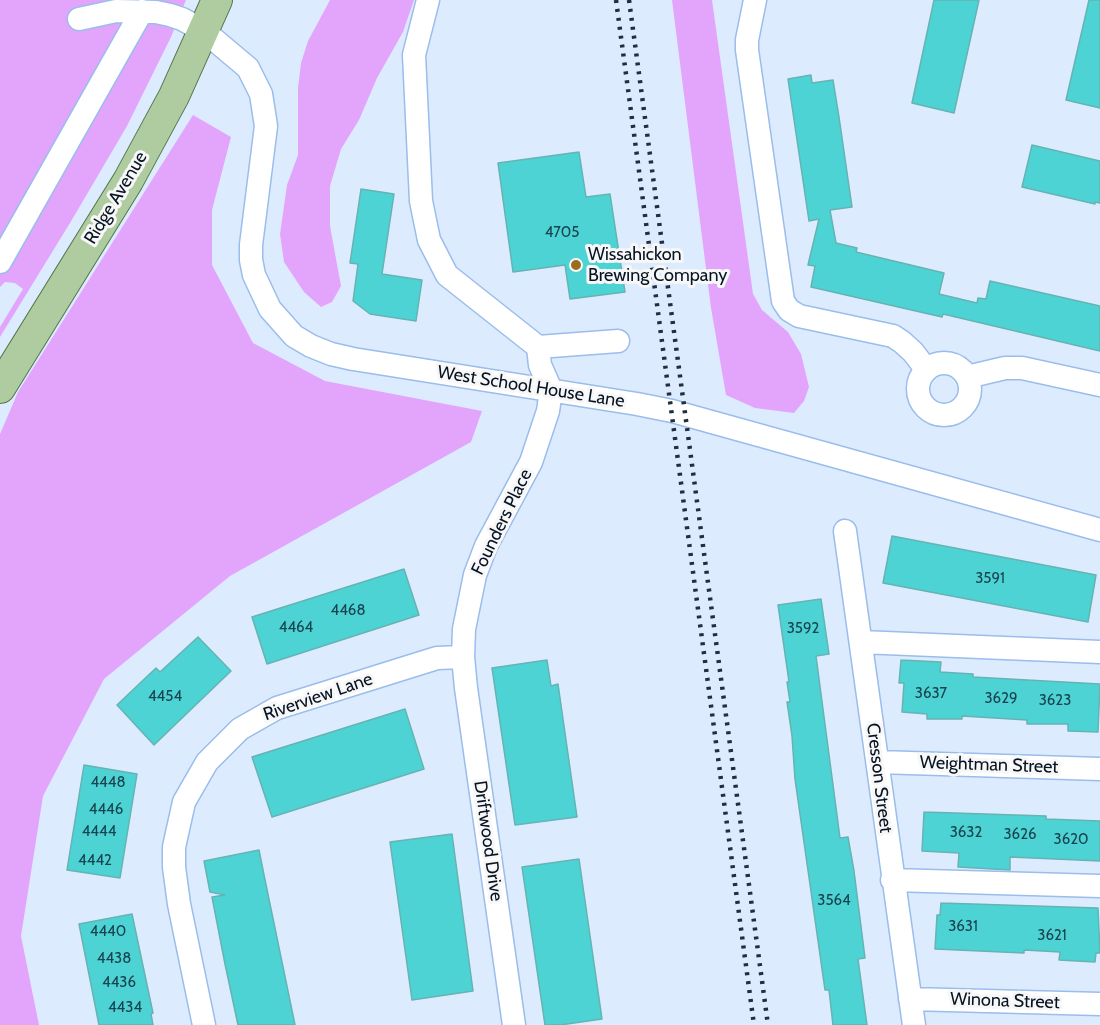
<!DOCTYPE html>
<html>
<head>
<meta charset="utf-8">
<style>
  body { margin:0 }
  canvas { display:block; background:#ddebff }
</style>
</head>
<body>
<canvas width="1100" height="1025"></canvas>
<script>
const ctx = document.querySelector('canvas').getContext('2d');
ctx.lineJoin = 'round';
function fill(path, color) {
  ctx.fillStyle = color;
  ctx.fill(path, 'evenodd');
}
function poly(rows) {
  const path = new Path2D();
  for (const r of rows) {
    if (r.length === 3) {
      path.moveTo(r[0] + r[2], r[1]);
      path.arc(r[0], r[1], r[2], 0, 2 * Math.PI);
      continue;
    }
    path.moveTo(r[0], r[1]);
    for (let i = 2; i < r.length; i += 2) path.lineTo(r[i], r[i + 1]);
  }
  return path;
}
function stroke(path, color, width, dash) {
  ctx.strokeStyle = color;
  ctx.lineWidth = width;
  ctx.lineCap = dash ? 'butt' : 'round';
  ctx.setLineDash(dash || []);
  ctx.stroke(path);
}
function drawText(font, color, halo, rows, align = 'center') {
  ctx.font = font + ' Cabin,sans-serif';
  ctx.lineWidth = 6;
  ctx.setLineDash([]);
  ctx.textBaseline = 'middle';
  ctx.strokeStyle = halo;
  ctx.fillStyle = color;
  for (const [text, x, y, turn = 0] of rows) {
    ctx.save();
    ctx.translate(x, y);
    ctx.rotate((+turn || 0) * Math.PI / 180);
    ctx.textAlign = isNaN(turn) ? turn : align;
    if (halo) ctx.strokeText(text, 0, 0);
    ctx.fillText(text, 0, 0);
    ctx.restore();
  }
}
fill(poly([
  [0,0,186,0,171,37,127,126,70,223,0,337,0,327,23,289,15,283,5,282,0,287],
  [330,0,414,0,403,32,377,78,359,120,341,149,330,186,330,226,341,286,332,302,321,307,304,292,284,262,280,234,287,185,298,155,298,88,301,63,308,41],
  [672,0,712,0,753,294,762,310,788,332,801,354,809,387,804,401,794,413,755,408,726,395,711,308],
  [193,115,231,137,212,210,212,265,253,343,325,381,482,411,471,442,230,576,104,679,43,796,21,936,39,1025,0,1025,0,434,18,392]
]), '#e3a5fc');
const building = poly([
  [934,0,979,0,954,113,912,103,934,0],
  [1089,0,1100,0,1100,108,1066,100,1089,0],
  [811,75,812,83,833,80,839,117,852,207,830,210,836,243,857,248,856,252,944,273,939,294,977,303,978,298,986,299,990,281,1100,306,1100,351,943,314,942,317,811,287,815,266,808,265,819,219,809,221,788,79,811,75],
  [1032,145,1100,161,1100,203,1095,202,1095,204,1022,187,1032,145],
  [579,152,586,197,610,194,625,292,570,299,565,265,513,272,498,163,579,152],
  [361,189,394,194,382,274,422,280,416,321,370,314,353,301,358,264,350,263,361,189],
  [892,536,1096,575,1088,622,883,583,892,536],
  [404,569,419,615,267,664,252,617,404,569],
  [821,599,829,654,816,656,840,838,848,837,854,871,865,958,858,959,867,1025,833,1025,829,990,825,990,795,779,792,736,787,702,790,702,787,682,789,682,778,605,821,599],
  [198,637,231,671,154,745,117,705,156,668,160,672,198,637],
  [547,660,551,686,558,684,577,817,515,825,492,668,547,660],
  [901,660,941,662,940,672,973,674,973,677,1100,684,1098,732,1068,731,1068,724,1027,724,1027,720,962,716,962,719,927,719,927,714,902,712,904,683,899,683,901,660],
  [405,709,424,769,272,817,252,757,405,709],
  [84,765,137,774,120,878,67,870,84,765],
  [924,812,1046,816,1046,819,1100,821,1100,861,1010,857,1010,870,958,867,959,853,922,851,924,812],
  [452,834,473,991,412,1000,390,842,452,834],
  [259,850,264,875,295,1025,238,1025,225,964,212,897,225,895,210,892,204,861,259,850],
  [579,859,602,1019,560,1025,545,1025,522,867,579,859],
  [941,903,1098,908,1100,953,1096,953,1095,962,1059,960,1060,952,1024,950,1024,953,935,949,937,915,940,915,941,903],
  [132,914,153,1013,151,1014,153,1025,99,1025,79,924,132,914]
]);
fill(building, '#4dd3d4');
stroke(building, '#66b3b3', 1.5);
const minor = poly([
  [428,0,414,55,421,201,429,240,447,275,538,347,540,365,551,390,548,411,531,462,486,546,475,575,464,629,463,657,466,688,514,1025],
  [755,0,747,40,747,50,783,301,789,310,799,316,893,336,902,342,913,352,926,369],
  [79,19,116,11,156,12,170,15,182,19,204,31,248,68,261,94,266,126,251,245,251,260,254,275,270,309,294,336,311,346,331,354,353,359,637,404,672,411,1100,530],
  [0,262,142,11],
  [538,347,618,341],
  [944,389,26],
  [967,377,1005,368,1022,368,1100,385],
  [845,531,914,1025],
  [861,642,1100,652],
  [878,762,1100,769],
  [892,880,1100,886],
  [910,999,1100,1004],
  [204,1025,179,904,174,867,174,847,184,802,207,762,240,729,277,708,437,658,463,657]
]);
const major = poly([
  [0,388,128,181,174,96,217,0]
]);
stroke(minor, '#9abdeb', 25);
stroke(major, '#51754b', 32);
stroke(minor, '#fff', 22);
stroke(major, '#afcca0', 30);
stroke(poly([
  [616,0,754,1025],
  [629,0,768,1025]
]), '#212e3f', 4.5, [3, 6]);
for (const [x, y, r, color] of [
  [576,265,6,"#9b6c1d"]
]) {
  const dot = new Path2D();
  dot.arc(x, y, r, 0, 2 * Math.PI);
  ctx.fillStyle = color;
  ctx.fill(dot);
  stroke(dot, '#f7f7f7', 2);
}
drawText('15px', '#18434f', null, [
  ["4705",562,233],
  ["3591",990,579],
  ["4468",348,611],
  ["4464",296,628],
  ["3592",803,629],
  ["3637",931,694],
  ["4454",165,697],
  ["3629",1001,699],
  ["3623",1055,701],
  ["4448",108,783],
  ["4446",106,810],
  ["4444",99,832],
  ["3632",966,833],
  ["3626",1020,835],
  ["3620",1071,840],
  ["4442",95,861],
  ["3564",834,901],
  ["3631",963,927],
  ["4440",108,932],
  ["3621",1052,936],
  ["4438",114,959],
  ["4436",119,983],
  ["4434",125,1008]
]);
drawText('18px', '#061323', '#f7f7f7', [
  ["Ridge Avenue",116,198,-59],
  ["West School House Lane",531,387,9],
  ["Founders Place",502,522,-64],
  ["Riverview Lane",318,697,-19],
  ["Weightman Street",989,765,2],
  ["Cresson Street",879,778,83],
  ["Driftwood Drive",488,841,82],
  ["Winona Street",1005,1001,2]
]);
drawText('18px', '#061323', '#f7f7f7', [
  ["Wissahickon",588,255],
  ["Brewing Company",588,276]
], 'left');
</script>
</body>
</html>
